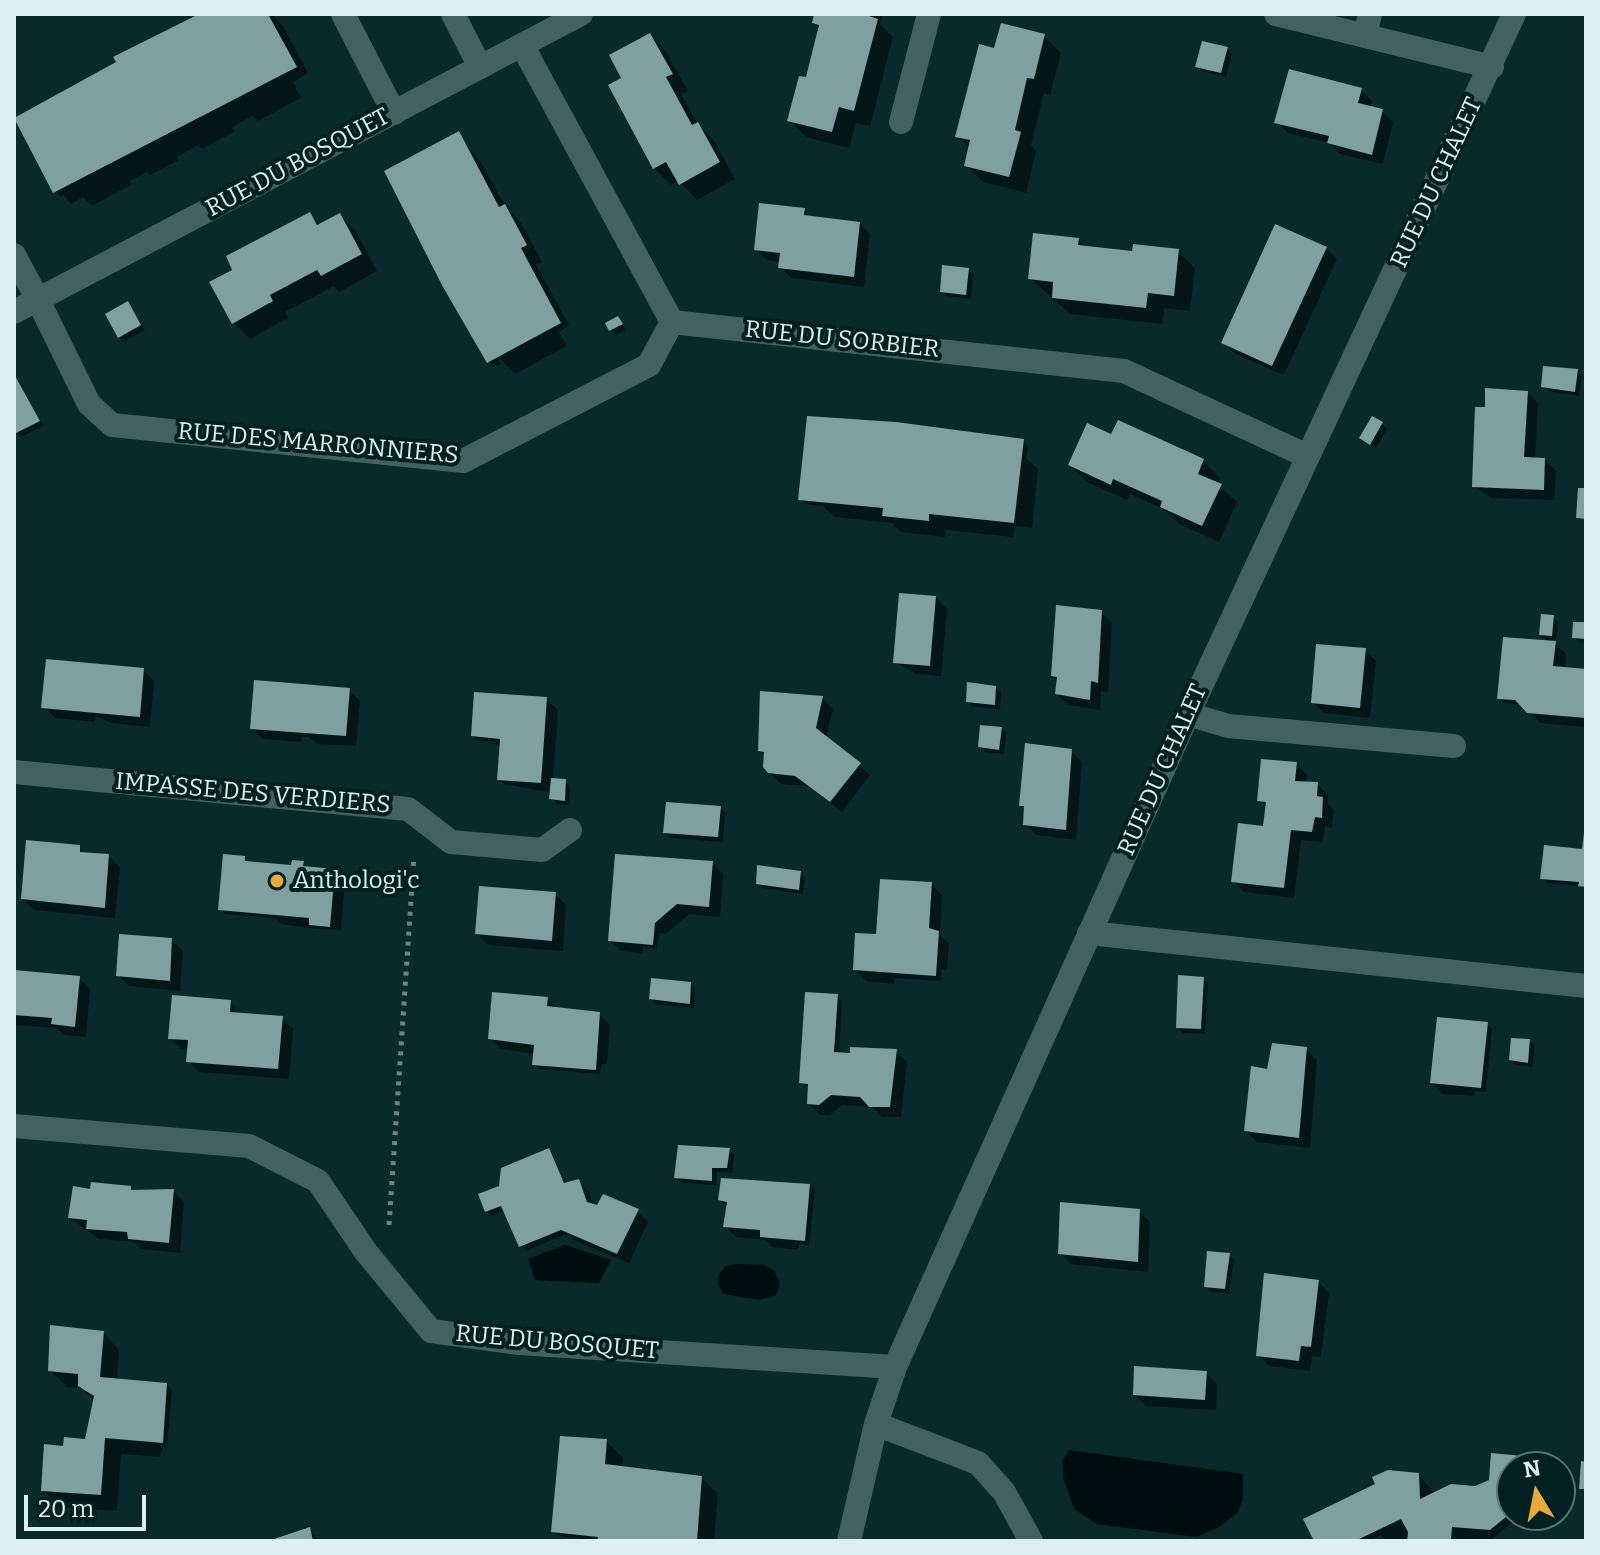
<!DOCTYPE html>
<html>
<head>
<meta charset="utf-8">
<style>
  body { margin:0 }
  #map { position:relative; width:1600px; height:1555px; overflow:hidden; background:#092a2b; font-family:Bitter,serif }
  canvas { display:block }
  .frame { position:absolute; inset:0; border:16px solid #ddeff0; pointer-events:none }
  .north { position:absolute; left:1496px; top:1451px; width:80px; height:80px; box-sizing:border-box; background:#002022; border:2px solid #587374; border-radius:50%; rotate:350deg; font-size:22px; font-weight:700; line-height:32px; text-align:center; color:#ddeff0 }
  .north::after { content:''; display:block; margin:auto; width:28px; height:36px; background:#e9aa38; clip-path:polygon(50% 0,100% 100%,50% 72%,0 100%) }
  .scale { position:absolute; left:24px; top:1495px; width:122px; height:36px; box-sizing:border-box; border:4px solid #ddeff0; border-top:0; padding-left:10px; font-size:24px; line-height:28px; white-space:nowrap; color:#ddeff0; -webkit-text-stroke:6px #002022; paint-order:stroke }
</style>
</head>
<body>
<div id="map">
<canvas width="1600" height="1555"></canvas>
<div class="frame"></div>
<div class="north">N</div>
<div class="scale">20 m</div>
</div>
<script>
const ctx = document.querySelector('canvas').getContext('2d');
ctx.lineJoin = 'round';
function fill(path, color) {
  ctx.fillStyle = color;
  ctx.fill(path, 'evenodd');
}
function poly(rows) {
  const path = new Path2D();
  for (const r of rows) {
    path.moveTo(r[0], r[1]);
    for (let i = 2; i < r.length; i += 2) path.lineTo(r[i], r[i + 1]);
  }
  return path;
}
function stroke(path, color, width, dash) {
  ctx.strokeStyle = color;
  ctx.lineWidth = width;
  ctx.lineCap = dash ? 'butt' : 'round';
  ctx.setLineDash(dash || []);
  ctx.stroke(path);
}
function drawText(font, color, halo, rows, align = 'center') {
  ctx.font = font + ' Bitter,serif';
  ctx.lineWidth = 8;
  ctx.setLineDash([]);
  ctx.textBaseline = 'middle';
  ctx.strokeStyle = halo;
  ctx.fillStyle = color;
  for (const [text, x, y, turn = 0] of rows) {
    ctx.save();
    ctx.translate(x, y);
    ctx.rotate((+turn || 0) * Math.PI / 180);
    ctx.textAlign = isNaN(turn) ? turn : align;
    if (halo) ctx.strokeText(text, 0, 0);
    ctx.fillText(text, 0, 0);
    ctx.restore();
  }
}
fill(poly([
  [565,1245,611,1260,599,1283,535,1280,528,1259],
  [737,1264,764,1265,774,1270,780,1284,776,1295,760,1300,724,1294,718,1285,719,1274,726,1266],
  [1069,1450,1243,1474,1243,1499,1237,1513,1219,1527,1196,1537,1097,1524,1074,1509,1063,1477,1063,1460]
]), '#000d0e');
fill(poly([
  [207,14,271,14,283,26,308,73,293,82,301,98,258,121,253,116,232,127,234,132,202,149,198,145,177,157,179,160,150,175,147,172,130,181,132,184,92,206,83,197,71,204,63,195,60,197,16,120,120,63,116,57,172,27,178,33,175,26,189,19,193,23],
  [816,14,883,14,880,24,893,37,870,126,856,123,849,148,806,137,790,120,807,80,820,29,814,23],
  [650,35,666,52,688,91,681,94,697,123,714,141,735,179,697,200,679,181,671,185,654,168,624,79],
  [1044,36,1061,53,1050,95,1044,93,1031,145,1036,151,1026,193,983,182,966,165,970,149,958,136,995,51],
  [1227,49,1232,54,1226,77,1202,71,1197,66],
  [1361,90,1372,101,1370,108,1382,111,1393,122,1383,164,1340,154,1330,143,1288,133,1277,122],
  [459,134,483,166,505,206,521,223,542,262,536,265,569,325,559,332,567,346,515,374,498,356,501,364,494,367,489,362,462,309],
  [804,210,812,218,859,223,870,234,864,287,791,278,780,267,781,262,767,260,756,249],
  [309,214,320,225,340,215,356,232,377,271,339,292,334,286,285,312,288,318,250,339,234,323,235,271],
  [1078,240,1087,248,1134,253,1178,251,1195,268,1190,311,1164,308,1162,324,1070,314,1030,278],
  [1326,248,1337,259,1284,375,1234,353,1223,342],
  [968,270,973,275,971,299,947,296,942,291],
  [128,303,145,330,124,341,119,337],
  [618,318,626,330,616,335,607,324],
  [1577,371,1582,376,1579,396,1549,391,1544,386],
  [14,373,43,426,22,437,14,426],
  [1527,392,1538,403,1535,460,1545,460,1556,471,1554,500,1491,498,1474,486],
  [1382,424,1387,429,1376,448,1362,438],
  [1112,436,1203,461,1220,478,1217,484,1237,502,1219,542,1179,524,1165,510,1130,494,1127,500,1087,482,1070,465],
  [1023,441,1028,446,1026,458,1038,469,1032,528,1015,526,1013,537,946,530,945,537,901,532,892,523,835,517,823,506,805,504,800,499],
  [936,598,947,609,941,676,916,674,895,662],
  [1101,612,1112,623,1108,692,1101,691,1100,710,1068,705,1057,694,1059,682,1053,676],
  [1553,617,1558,622,1556,640,1552,640,1566,654,1565,669,1586,671,1586,727,1540,723,1522,705,1504,703,1499,698,1549,643,1541,635],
  [1586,624,1586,643,1579,642,1574,637],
  [1365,650,1376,661,1370,718,1324,713,1313,702],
  [143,670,154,681,150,727,111,723,95,716,95,722,55,718,44,707],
  [996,688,1001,693,1000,709,973,707,968,702],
  [349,690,360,701,356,746,318,744,308,737,302,737,301,742,263,739,252,728],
  [822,698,833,709,826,739,870,775,842,812,808,786,781,784,769,772,766,756,760,751],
  [546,699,558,710,553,780,565,781,570,786,569,805,556,804,552,793,504,784,499,779,501,748,495,742,478,741,473,736],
  [1001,728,1006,733,1004,754,985,752,980,747],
  [1071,751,1082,762,1076,840,1036,835,1025,824,1026,810,1021,805],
  [1296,764,1307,775,1306,783,1317,784,1328,795,1328,804,1334,810,1332,828,1325,826,1323,842,1301,840,1294,898,1244,892,1233,881,1265,828,1268,805,1262,803,1276,805,1259,800],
  [720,808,725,813,723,842,670,838,665,833],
  [1586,829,1586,891,1581,886,1547,883,1542,878,1584,851],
  [79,847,84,854,108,856,120,867,115,918,34,910,23,899],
  [245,858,250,864,297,868,303,863,308,869,334,871,345,882,341,930,316,929,281,924,275,918,225,914,220,909],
  [712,863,723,874,720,917,689,914,666,934,659,933,657,949,643,947,642,953,621,951,610,940],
  [800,873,805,878,803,894,763,888,758,883],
  [931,884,942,895,940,935,949,944,947,970,941,969,940,981,894,978,894,984,866,981,855,969,878,936],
  [555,894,566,905,563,951,488,945,477,934],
  [172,940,183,951,180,991,129,986,118,975],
  [14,972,79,978,90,989,86,1037,64,1035,57,1028,14,1025],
  [1203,979,1208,984,1205,1034,1183,1033,1178,1028],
  [690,984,695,989,694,1008,656,1004,651,998],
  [837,996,842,1001,839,1052,842,1055,896,1051,907,1062,901,1117,882,1117,872,1107,842,1105,830,1115,820,1115,809,1104,810,1088,801,1082],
  [547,999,557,1009,599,1014,610,1025,607,1064,601,1064,600,1074,539,1069,534,1064,535,1054,501,1049,490,1038],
  [230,1002,235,1006,234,1014,282,1018,293,1029,289,1079,199,1072,188,1061,189,1050,181,1049,170,1038],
  [1487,1024,1492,1029,1486,1092,1475,1091,1475,1096,1443,1094,1432,1083],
  [1530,1041,1535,1046,1532,1067,1516,1065,1511,1060],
  [1306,1049,1317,1060,1310,1148,1257,1142,1246,1131],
  [548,1150,562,1177,568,1182,578,1181,589,1192,594,1206,637,1211,648,1222,629,1263,574,1240,568,1233,526,1251,505,1211,492,1216,487,1211,503,1187],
  [729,1150,734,1155,732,1173,717,1172,716,1185,682,1183,677,1178],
  [810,1185,815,1190,809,1245,799,1244,798,1250,773,1247,765,1240,736,1237,725,1226,728,1207,721,1200],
  [130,1188,134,1192,173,1191,184,1202,180,1253,141,1249,134,1242,99,1239,70,1218,92,1191],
  [1139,1211,1150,1222,1148,1272,1071,1264,1060,1253],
  [1229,1255,1234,1260,1229,1293,1211,1292,1206,1287],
  [1318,1281,1329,1293,1321,1357,1312,1356,1310,1371,1269,1366,1258,1355],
  [103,1333,119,1350,117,1380,167,1385,172,1390,167,1447,163,1447,160,1457,121,1454,117,1511,60,1507,43,1490,65,1448,87,1441,95,1401,83,1389,67,1387,50,1370],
  [1206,1373,1217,1384,1216,1410,1146,1406,1135,1395],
  [606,1441,623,1458,622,1468,701,1477,718,1494,714,1541,599,1541,559,1536,553,1531],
  [1522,1458,1531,1467,1512,1467,1512,1515,1521,1515,1490,1541,1386,1541,1381,1535,1369,1541,1316,1541,1418,1474,1435,1494,1476,1488],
  [309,1530,320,1541,277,1541]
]), '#0007');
fill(poly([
  [199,14,268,14,297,67,53,193,14,118,116,62,113,57],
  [814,14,863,14,878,19,854,111,839,107,832,132,787,121,799,76,806,77,819,25,812,23],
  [1001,23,1045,34,1034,79,1027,78,1015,130,1021,132,1009,177,964,166,970,140,955,137,979,44,994,48],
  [650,33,673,74,666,77,692,125,698,122,720,162,679,185,666,162,653,169,608,85,621,78,609,55],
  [1202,41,1228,47,1221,73,1195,67],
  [1289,69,1362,88,1358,103,1383,109,1372,155,1327,143,1329,136,1274,123],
  [459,131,499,207,505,204,527,245,521,248,561,323,487,363,443,287,384,171],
  [759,203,805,208,804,215,860,222,854,277,778,268,780,253,754,250],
  [310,212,317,225,340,213,362,254,321,276,317,270,270,295,273,301,232,324,209,282,232,270,226,256],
  [1275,224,1327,247,1272,366,1221,343],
  [1033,233,1079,238,1078,245,1132,251,1133,244,1179,249,1174,296,1148,293,1146,308,1052,298,1053,282,1028,279],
  [942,265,969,268,966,295,940,292],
  [128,301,141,325,118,338,105,314],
  [618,316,623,324,609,331,605,323],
  [1543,366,1578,369,1575,392,1541,387],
  [14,374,40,421,16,433,14,430],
  [1485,388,1528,391,1524,457,1545,458,1544,490,1472,487,1475,407,1485,407],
  [807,416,896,422,1024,439,1014,523,929,514,929,521,882,516,883,508,798,500],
  [1372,416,1383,422,1370,445,1359,438],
  [1118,420,1204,459,1198,474,1222,484,1202,526,1160,507,1162,501,1113,479,1111,485,1068,465,1087,423,1111,434],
  [1578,488,1586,488,1586,519,1576,518],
  [899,593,936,596,930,666,893,663],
  [1056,605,1102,610,1098,683,1091,681,1090,700,1055,694,1057,677,1051,676],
  [1541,614,1554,615,1552,636,1539,635],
  [1573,622,1586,622,1586,639,1572,638],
  [1503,637,1556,641,1553,666,1586,669,1586,718,1527,713,1515,700,1497,699],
  [1316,644,1366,648,1360,708,1311,703],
  [46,659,144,668,140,717,41,708],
  [254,680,350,688,346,736,250,729],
  [967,682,996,686,995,705,966,702],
  [760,691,823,696,816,728,861,763,830,802,795,776,768,773,763,767,764,752,758,751],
  [474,692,547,697,541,783,497,780,500,739,471,736],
  [980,725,1002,727,999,750,978,747],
  [1025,743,1072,749,1066,830,1023,825,1024,806,1019,806],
  [1261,759,1297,762,1295,781,1318,782,1317,796,1323,797,1322,818,1315,817,1312,832,1291,830,1284,888,1231,882,1238,823,1263,826,1266,802,1257,801],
  [551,778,566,779,565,801,549,799],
  [666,802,721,806,718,837,663,833],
  [1584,833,1586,887,1578,886,1579,882,1540,879,1544,845,1582,849],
  [26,840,80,845,80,852,109,854,105,908,21,899],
  [223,854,245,856,245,861,291,865,292,860,304,861,303,866,335,869,330,927,309,925,309,918,218,910],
  [615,854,713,861,709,907,677,904,655,923,653,945,608,941],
  [757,865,801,871,799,890,756,884],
  [880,879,932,882,929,928,939,931,936,976,853,970,855,933,876,934],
  [479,886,556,892,552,941,475,934],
  [119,934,172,938,170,981,116,976],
  [14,970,80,976,75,1027,51,1024,52,1018,14,1015],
  [1178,975,1204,977,1201,1029,1176,1028],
  [651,978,691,982,690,1004,649,999],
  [492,992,548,997,547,1006,600,1012,596,1070,532,1065,534,1045,488,1039],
  [805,992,838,994,834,1052,850,1053,850,1047,897,1049,890,1107,869,1107,860,1097,831,1095,819,1105,807,1104,808,1084,799,1083],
  [172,995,231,1000,230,1012,283,1016,278,1069,186,1062,188,1040,168,1039],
  [1437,1017,1488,1022,1481,1088,1430,1083],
  [1511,1038,1530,1039,1528,1063,1509,1060],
  [1272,1043,1307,1047,1299,1138,1244,1131,1251,1066,1267,1069],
  [678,1145,730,1148,727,1168,712,1168,712,1181,674,1178],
  [549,1148,564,1183,579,1179,587,1202,597,1205,603,1194,639,1209,617,1254,561,1230,519,1247,501,1206,485,1212,478,1194,499,1186,501,1168],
  [721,1178,810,1184,805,1241,760,1237,760,1230,723,1227,727,1202,718,1200],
  [91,1182,131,1186,131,1190,174,1189,169,1243,128,1239,127,1232,86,1229,87,1220,68,1218,73,1186,90,1189],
  [1060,1202,1140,1209,1138,1262,1058,1254],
  [1207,1251,1230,1253,1225,1289,1204,1287],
  [1264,1273,1319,1280,1311,1347,1301,1346,1299,1361,1256,1356],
  [50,1325,104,1331,100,1377,167,1383,163,1443,105,1438,101,1495,41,1491,44,1444,63,1446,64,1437,85,1439,94,1396,78,1386,78,1374,48,1371],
  [1134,1366,1207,1371,1205,1400,1133,1395],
  [560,1436,607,1439,605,1464,702,1476,697,1541,597,1541,598,1537,551,1532],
  [1491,1453,1523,1456,1522,1467,1512,1467,1512,1512,1490,1530,1452,1527,1451,1541,1407,1541,1408,1532,1401,1519,1355,1541,1314,1541,1303,1519,1375,1484,1372,1477,1388,1470,1419,1473,1420,1499,1451,1484,1475,1486,1489,1480],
  [1581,1461,1586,1462,1586,1489,1579,1489],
  [310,1527,313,1541,275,1541,274,1539]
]), '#7ea0a1');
stroke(poly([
  [389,1225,414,856]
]), '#6b8586', 5, [4, 6]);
stroke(poly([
  [343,14,394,113],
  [453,14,480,67],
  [1365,36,1370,14],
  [901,122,929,14],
  [14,255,38,300],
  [1188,714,1228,726,1454,746],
  [1089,933,1586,986]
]), '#416162', 24);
stroke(poly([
  [1276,14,1492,67],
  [522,45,672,322,1124,371,1307,456],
  [38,300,89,404,112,425,463,461,649,365,672,322],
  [14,312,581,14],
  [14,772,408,809,451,842,542,850,570,830],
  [14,1126,249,1146,318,1181,366,1252,431,1331,519,1343,895,1367],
  [876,1424,978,1463,1004,1492,1031,1541],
  [849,1541,876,1424,895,1367,1188,714,1514,14]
]), '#416162', 24);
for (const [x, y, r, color] of [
  [277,881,8,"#e9aa38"]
]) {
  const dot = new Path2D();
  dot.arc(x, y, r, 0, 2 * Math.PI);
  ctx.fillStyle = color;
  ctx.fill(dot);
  stroke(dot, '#002022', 3);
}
drawText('24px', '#ddeff0', '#002022', [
  ["RUE DU BOSQUET",298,163,-28],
  ["RUE DU CHALET",1437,183,-65],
  ["RUE DU SORBIER",842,340,6],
  ["RUE DES MARRONNIERS",318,444,5],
  ["RUE DU CHALET",1163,770,-66],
  ["IMPASSE DES VERDIERS",253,794,5],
  ["RUE DU BOSQUET",557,1343,5]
]);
drawText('24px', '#ddeff0', '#002022', [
  ["Anthologi'c",293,881]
], 'left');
</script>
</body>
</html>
